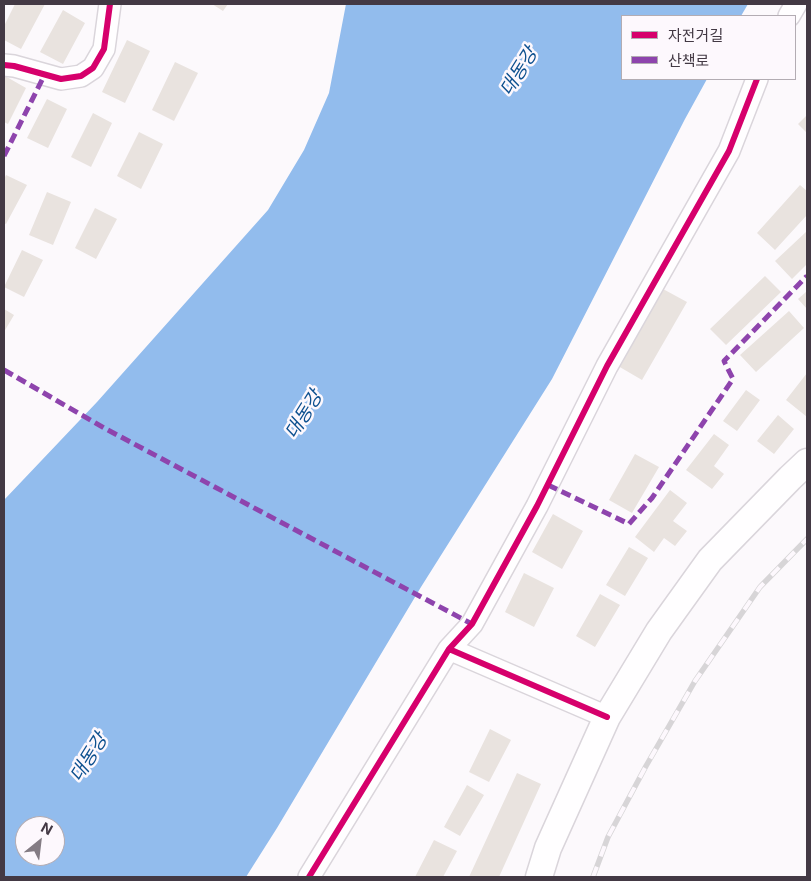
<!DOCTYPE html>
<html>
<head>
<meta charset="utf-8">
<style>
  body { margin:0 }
  #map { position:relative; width:811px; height:881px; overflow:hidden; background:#fcf9fc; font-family:Inter,"Noto Sans KR",sans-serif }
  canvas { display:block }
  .frame { position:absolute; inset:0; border:5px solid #433944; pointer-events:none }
  .legend { position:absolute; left:621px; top:15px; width:175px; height:65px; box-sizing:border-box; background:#fdf8fd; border:1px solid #b3acb3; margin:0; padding:6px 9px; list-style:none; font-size:15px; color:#433944 }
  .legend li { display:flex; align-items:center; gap:10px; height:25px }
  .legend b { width:25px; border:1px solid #b3acb3 }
  .north { position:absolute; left:15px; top:816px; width:50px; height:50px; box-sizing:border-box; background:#fdf8fd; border:1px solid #b3acb3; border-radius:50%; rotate:29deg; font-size:14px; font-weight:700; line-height:20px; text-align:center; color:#433944 }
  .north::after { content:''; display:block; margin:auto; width:18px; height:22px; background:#847c84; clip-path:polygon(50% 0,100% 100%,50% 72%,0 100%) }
</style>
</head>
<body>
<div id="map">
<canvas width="811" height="881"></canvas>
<div class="frame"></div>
<ul class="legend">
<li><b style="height:6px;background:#d6006c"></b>자전거길</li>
<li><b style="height:6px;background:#8e44ad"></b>산책로</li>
</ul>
<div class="north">N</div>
</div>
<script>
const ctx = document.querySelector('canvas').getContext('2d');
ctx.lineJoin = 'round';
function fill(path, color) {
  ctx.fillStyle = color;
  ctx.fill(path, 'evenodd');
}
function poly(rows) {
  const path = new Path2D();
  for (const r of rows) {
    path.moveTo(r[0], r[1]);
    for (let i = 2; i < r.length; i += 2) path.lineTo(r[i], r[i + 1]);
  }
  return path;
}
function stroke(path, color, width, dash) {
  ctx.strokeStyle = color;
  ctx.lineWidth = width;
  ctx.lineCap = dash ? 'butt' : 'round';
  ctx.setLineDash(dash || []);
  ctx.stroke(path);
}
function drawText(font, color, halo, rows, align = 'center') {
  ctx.font = font + ' Inter,"Noto Sans KR",sans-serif';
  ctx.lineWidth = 5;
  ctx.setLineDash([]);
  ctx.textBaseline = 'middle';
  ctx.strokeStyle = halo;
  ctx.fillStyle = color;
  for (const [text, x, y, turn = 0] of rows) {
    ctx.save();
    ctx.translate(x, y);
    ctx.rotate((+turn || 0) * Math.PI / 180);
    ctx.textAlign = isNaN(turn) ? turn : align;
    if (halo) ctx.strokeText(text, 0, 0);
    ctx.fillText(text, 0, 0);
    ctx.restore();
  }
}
fill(poly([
  [346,4,748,4,741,16,622,16,622,79,707,79,685,119,552,379,421,587,277,828,246,877,4,877,4,500,97,402,268,210,304,150,329,93],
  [25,826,55,826,55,856,25,856]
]), '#92bced');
fill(poly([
  [15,4,45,4,21,49,4,40,4,26],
  [212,4,228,4,223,11],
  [63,10,85,23,63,64,40,52],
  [127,40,150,51,125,103,102,92],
  [175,62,198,73,174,121,152,110],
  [5,76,26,88,8,124,4,122,4,79],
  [47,99,67,109,48,148,27,138],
  [93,113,112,123,91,167,71,157],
  [807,115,807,133,798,124],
  [139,132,163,144,141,189,117,176],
  [6,175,27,185,6,224,4,223,4,179],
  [800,185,807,191,807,215,775,250,757,233],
  [47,192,71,202,53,245,29,235],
  [95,208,117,219,96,259,75,248],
  [807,231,807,264,792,279,775,261],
  [22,250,43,260,24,297,4,287],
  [765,276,781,292,726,345,710,329],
  [663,289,687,302,642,380,618,366],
  [807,291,807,309,798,299],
  [4,309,14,315,4,332],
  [789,311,804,328,756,372,740,355],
  [807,373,807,417,786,400],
  [746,390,760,400,737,431,723,421],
  [778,415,794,429,774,454,757,441],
  [714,434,729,445,714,466,724,474,712,489,686,470],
  [635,454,659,467,632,513,609,500],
  [670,490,687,503,673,521,687,531,675,546,664,538,654,552,635,537],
  [553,514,583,531,562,569,532,552],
  [629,547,648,558,625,596,606,585],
  [524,573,554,588,534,627,505,612],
  [600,594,620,605,595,647,576,636],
  [490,729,511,740,489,782,469,772],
  [517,773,541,784,499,877,469,877],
  [467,785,484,795,460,836,444,827],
  [434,840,457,851,443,877,415,877]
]), '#e9e3df');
const minor = poly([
  [789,16,796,4],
  [4,65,14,66,61,79,81,76,93,68,104,49,110,4],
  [449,649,472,624,537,506,607,366,729,151,757,79],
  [309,877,449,649,607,717]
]);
const major = poly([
  [539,877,548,848,607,717,659,631,710,560,790,478,807,462]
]);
stroke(minor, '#dad5db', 24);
stroke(major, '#dad5db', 29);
stroke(minor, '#fffeff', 21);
stroke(major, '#fffeff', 26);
const rail = poly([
  [593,877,608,837,646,766,695,681,760,587,807,539]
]);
stroke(rail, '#d7d5d7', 5.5);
stroke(rail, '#fdf8fd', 4, [11]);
stroke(poly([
  [4,156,45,74],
  [4,370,106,429,472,624],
  [548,485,629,524,652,498,733,379,724,361,807,276]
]), '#8e44ad', 5, [10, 5]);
stroke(poly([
  [4,65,14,66,61,79,81,76,93,68,104,49,110,4],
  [449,649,472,624,537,506,607,366,729,151,757,79],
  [309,877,449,649,607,717]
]), '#d6006c', 6);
drawText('italic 19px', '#0d508f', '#fdf8fd', [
  ["대동강",519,72,-58],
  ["대동강",304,415,-58],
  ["대동강",89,758,-58]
]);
</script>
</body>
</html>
